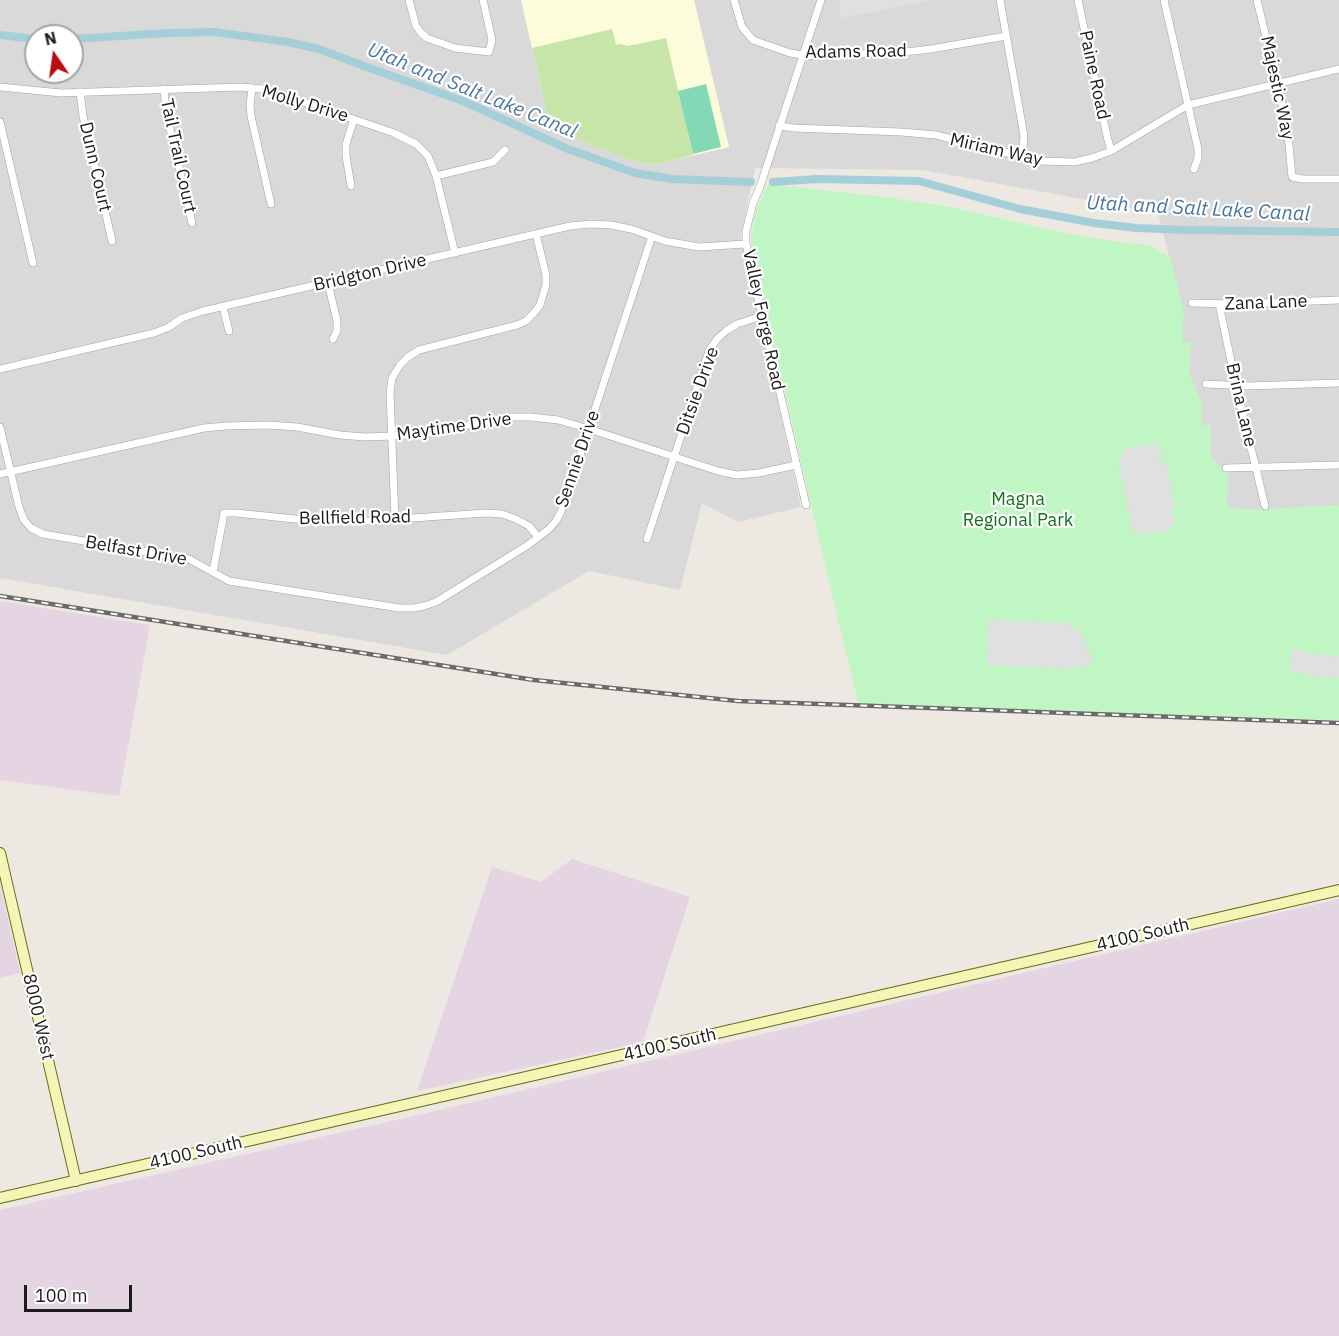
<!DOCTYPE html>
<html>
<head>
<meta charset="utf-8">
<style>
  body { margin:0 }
  #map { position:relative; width:1339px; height:1336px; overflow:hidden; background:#ede9e2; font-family:"IBM Plex Sans",sans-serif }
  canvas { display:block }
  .north { position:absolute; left:24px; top:24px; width:60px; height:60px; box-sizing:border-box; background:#fff; border:2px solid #a4a4a4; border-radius:50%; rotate:347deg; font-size:16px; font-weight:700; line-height:24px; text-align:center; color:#1c1c1c }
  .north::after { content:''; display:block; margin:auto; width:21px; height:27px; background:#bc0b10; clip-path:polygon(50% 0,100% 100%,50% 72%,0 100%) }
  .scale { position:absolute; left:24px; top:1285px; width:108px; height:27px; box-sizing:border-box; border:3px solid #1c1c1c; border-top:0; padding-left:8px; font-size:18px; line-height:21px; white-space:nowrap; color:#1c1c1c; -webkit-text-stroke:4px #fff; paint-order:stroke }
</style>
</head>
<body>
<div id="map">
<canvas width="1339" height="1336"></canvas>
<div class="north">N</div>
<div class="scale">100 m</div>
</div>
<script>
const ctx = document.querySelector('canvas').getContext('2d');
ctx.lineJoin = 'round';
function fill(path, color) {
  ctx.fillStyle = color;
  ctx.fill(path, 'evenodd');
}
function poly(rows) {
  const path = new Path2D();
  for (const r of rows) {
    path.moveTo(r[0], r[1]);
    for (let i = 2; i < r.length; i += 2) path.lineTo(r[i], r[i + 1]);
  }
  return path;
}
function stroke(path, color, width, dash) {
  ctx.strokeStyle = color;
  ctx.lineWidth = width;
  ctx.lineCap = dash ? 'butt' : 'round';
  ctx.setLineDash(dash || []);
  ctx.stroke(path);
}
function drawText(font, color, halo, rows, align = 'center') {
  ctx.font = font + ' "IBM Plex Sans",sans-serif';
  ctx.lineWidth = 4.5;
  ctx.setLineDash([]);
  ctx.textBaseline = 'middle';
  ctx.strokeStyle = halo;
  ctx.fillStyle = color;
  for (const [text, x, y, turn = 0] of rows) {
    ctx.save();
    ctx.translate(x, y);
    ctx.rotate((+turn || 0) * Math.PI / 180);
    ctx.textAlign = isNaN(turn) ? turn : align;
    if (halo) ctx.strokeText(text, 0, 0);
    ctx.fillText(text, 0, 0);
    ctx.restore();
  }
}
fill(poly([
  [0,0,1339,0,1339,505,1255,510,1226,508,1228,475,1211,458,1211,425,1202,425,1202,405,1189,373,1191,343,1182,342,1183,311,1158,213,923,170,755,168,741,234,801,507,738,522,702,503,680,590,589,571,447,655,0,578],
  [36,36,72,36,72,72,36,72]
]), '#dad9d9');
fill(poly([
  [0,601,150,625,119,796,0,780],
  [572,859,690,897,643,1042,417,1091,492,867,541,882],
  [0,883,20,973,0,978],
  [1339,899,1339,1336,0,1336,0,1210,422,1114]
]), '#e5d4e2');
fill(poly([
  [521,0,694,0,729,147,661,163,650,164,634,161,594,146,550,128]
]), '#fdfcda');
fill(poly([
  [612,29,616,45,621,44,628,46,666,38,693,155,661,163,650,164,634,161,594,146,550,128,532,48]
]), '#c8e5a9');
fill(poly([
  [768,184,885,197,950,207,1069,234,1119,242,1149,245,1170,257,1184,311,1182,341,1191,342,1189,373,1202,405,1202,425,1211,425,1211,458,1228,475,1227,508,1255,510,1339,505,1339,720,859,706,828,578,750,241,756,211]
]), '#c0f6c3');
fill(poly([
  [706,84,721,147,693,154,678,91]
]), '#83d8b5');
fill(poly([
  [840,0,933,0,855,16,840,17],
  [1156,443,1157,449,1161,449,1163,457,1159,458,1160,462,1166,462,1175,508,1169,510,1169,514,1171,515,1174,514,1175,523,1171,524,1172,530,1139,536,1138,530,1132,531,1118,457,1124,455,1123,449],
  [988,620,1070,623,1071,631,1079,628,1093,660,1088,663,1087,667,1079,667,1078,664,1075,663,1074,669,987,665],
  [1293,648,1309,653,1339,657,1339,678,1318,677,1288,669]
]), '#e0e0e0');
stroke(poly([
  [0,35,36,39],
  [72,39,168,33,214,32,288,42,319,49,372,69,463,101,568,149,635,173,672,179,751,182],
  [773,182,817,179,919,181,1020,209,1094,223,1136,228,1187,230,1339,232]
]), '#a4ced8', 8);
const street = poly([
  [409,0,416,26,421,33,427,38,455,48,489,52,492,40,483,0],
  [734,0,742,27,753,40,790,53,803,55,818,56,914,51,931,49,1006,36],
  [1000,0,1024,136,1022,158],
  [1078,0,1107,136,1111,151],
  [1164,0,1198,149,1198,158,1194,169],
  [1257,0,1287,124,1292,177,1303,179,1339,179],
  [0,87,61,93,240,87,262,89,274,92,394,133,416,144,428,156,436,176,455,253],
  [252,88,250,105,251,116,271,204],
  [164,89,166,112,192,223],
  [80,92,83,116,112,241],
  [0,122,33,263],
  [779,126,794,128,901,132,936,135,1039,161,1074,162,1092,158,1111,151,1188,105,1339,69],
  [436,176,493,162,505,150],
  [351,186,346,156,346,144,354,119],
  [328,283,337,321,337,331,333,339],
  [1192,303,1235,304,1339,300],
  [1219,304,1236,385,1265,506],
  [223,307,229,331],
  [0,369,154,333,169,327,182,318,203,311,570,226,591,224,611,225,631,229,665,241,699,247,746,244],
  [1206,384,1248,386,1339,383],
  [0,427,19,507,24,520,31,528,43,534,189,559,229,581,399,608,414,608,424,606,436,602,528,545,549,529,556,521,561,512,578,461,652,236],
  [1226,468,1339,465],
  [0,474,204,428,226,426,268,425,297,427,340,435,365,437,392,436,425,434,508,417,530,417,558,420,589,429,718,471,737,475,759,473,796,465],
  [806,505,751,268,746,244,746,231,753,203,760,187,821,0],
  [395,519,390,393,392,378,400,365,408,357,419,350,517,325,526,321,533,314,540,305,546,285,546,275,536,234],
  [647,539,709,351,717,339,726,331,737,324,762,316],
  [213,572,224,513,236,513,305,520,337,521,368,521,486,513,502,514,516,519,529,526,538,537]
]);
const secondary = poly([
  [0,853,76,1181],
  [0,1198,1339,890]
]);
stroke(street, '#a3a3a3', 8);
stroke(secondary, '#636b0b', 12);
stroke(street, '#fff', 7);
stroke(secondary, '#f4f5b7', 10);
const rail = poly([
  [0,596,534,680,738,701,1339,723]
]);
stroke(rail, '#6a6a6a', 4.5);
stroke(rail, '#fff', 2, [7]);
drawText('18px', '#1c1c1c', '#fff', [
  ["Adams Road",856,52,-1],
  ["Paine Road",1094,75,78],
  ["Majestic Way",1277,88,78],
  ["Molly Drive",305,104,17],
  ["Miriam Way",996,150,13],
  ["Tail Trail Court",178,156,78],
  ["Dunn Court",95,167,77],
  ["Bridgton Drive",370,273,-13],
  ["Zana Lane",1266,303,-2],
  ["Valley Forge Road",763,320,78],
  ["Ditsie Drive",698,391,-70],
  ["Brina Lane",1241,405,77],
  ["Maytime Drive",454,427,-8],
  ["Sennie Drive",578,459,-71],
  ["Bellfield Road",355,518,-1],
  ["Belfast Drive",136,551,10],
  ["4100 South",1143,935,-13],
  ["8000 West",38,1017,77],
  ["4100 South",670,1045,-13],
  ["4100 South",196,1153,-13]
]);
drawText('18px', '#117217', '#fff', [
  ["Magna",1018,500],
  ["Regional Park",1018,521]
]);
drawText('italic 20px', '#4b779e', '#fff', [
  ["Utah and Salt Lake Canal",472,91,22],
  ["Utah and Salt Lake Canal",1198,209,3]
]);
</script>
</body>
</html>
